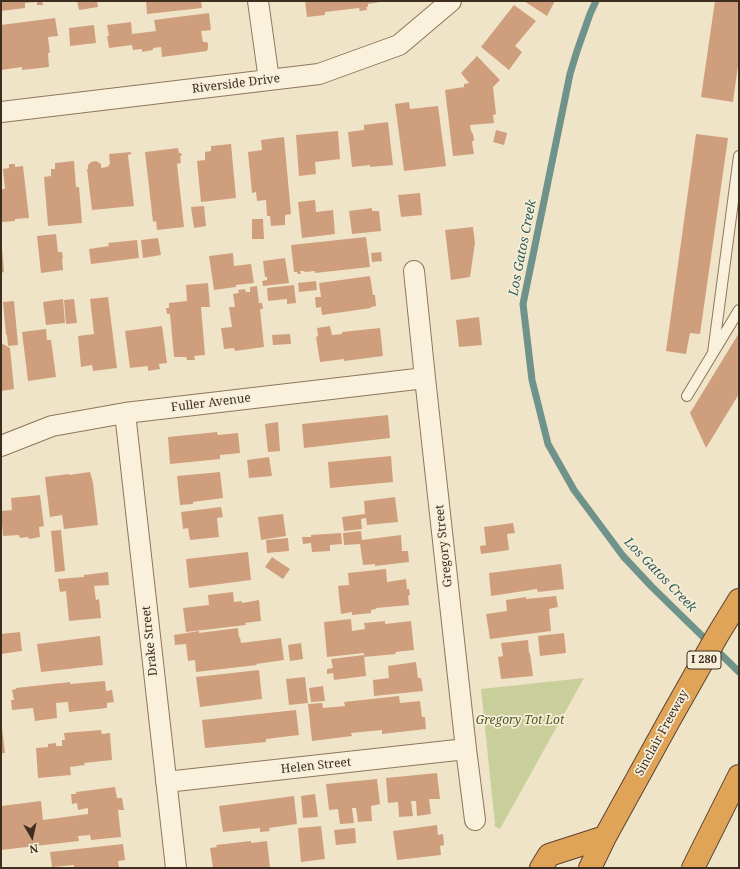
<!DOCTYPE html>
<html>
<head>
<meta charset="utf-8">
<style>
  body { margin:0 }
  #map { position:relative; width:740px; height:869px; overflow:hidden; background:#f0e4c8; font-family:"Noto Serif",serif }
  canvas { display:block }
  .frame { position:absolute; inset:0; border:2px solid #3d2e20; pointer-events:none }
  .north { position:absolute; left:12px; top:817px; width:40px; height:40px; -webkit-text-stroke:3px #f7eed8; paint-order:stroke; rotate:171deg; font-size:11px; font-weight:700; line-height:16px; text-align:center; color:#3d2e20 }
  .north::after { content:''; display:block; margin:auto; width:14px; height:18px; background:#3d2e20; clip-path:polygon(50% 0,100% 100%,50% 72%,0 100%) }
</style>
</head>
<body>
<div id="map">
<canvas width="740" height="869"></canvas>
<div class="frame"></div>
<div class="north">N</div>
</div>
<script>
const ctx = document.querySelector('canvas').getContext('2d');
ctx.lineJoin = 'round';
function fill(path, color) {
  ctx.fillStyle = color;
  ctx.fill(path, 'evenodd');
}
function poly(rows) {
  const path = new Path2D();
  for (const r of rows) {
    path.moveTo(r[0], r[1]);
    for (let i = 2; i < r.length; i += 2) path.lineTo(r[i], r[i + 1]);
  }
  return path;
}
function stroke(path, color, width, dash) {
  ctx.strokeStyle = color;
  ctx.lineWidth = width;
  ctx.lineCap = dash ? 'butt' : 'round';
  ctx.setLineDash(dash || []);
  ctx.stroke(path);
}
function drawText(font, color, halo, rows, align = 'center') {
  ctx.font = font + ' "Noto Serif",serif';
  ctx.lineWidth = 3.5;
  ctx.setLineDash([]);
  ctx.textBaseline = 'middle';
  ctx.strokeStyle = halo;
  ctx.fillStyle = color;
  for (const [text, x, y, turn = 0] of rows) {
    ctx.save();
    ctx.translate(x, y);
    ctx.rotate((+turn || 0) * Math.PI / 180);
    ctx.textAlign = isNaN(turn) ? turn : align;
    if (halo) ctx.strokeText(text, 0, 0);
    ctx.fillText(text, 0, 0);
    ctx.restore();
  }
}
fill(poly([
  [584,678,500,829,494,826,495,824,481,689]
]), '#c9cf9b');
stroke(poly([
  [596,1,590,14,577,51,570,74,523,304,532,380,548,444,574,490,623,556,652,587,739,672]
]), '#6f938a', 7);
fill(poly([
  [1,1,35,1,36,2,25,3,25,8,1,11],
  [37,1,42,1,43,5,37,5],
  [77,1,97,1,98,7,79,10],
  [146,1,201,1,202,8,147,14],
  [305,1,380,1,380,2,368,4,368,7,366,7,367,10,360,11,359,8,325,12,325,15,307,17],
  [524,1,555,1,547,16],
  [715,1,739,1,739,58,733,102,701,97],
  [514,5,536,21,515,46,522,52,509,70,481,47],
  [209,13,211,30,201,31,203,42,206,42,208,43,208,48,207,51,162,57,161,47,153,48,153,50,142,52,142,49,133,50,132,45,109,48,107,36,109,36,107,25,131,22,132,34,156,31,154,20],
  [55,18,58,36,48,37,50,53,48,53,49,67,22,70,22,67,1,70,1,25],
  [94,25,96,43,70,46,69,28],
  [477,56,500,80,493,87,496,114,493,115,494,123,470,125,471,131,473,134,474,140,472,142,474,154,453,156,445,90,464,87,464,84,469,83,461,73],
  [409,102,410,109,438,106,446,166,404,171,395,104],
  [388,122,393,165,370,167,370,165,352,167,348,132,364,130,364,125],
  [496,130,507,133,504,145,493,142],
  [338,131,340,159,315,162,316,174,299,176,296,135],
  [696,134,728,138,700,334,690,333,686,354,666,351],
  [284,137,291,214,285,215,285,225,271,226,270,216,267,216,266,200,257,201,256,192,252,193,248,152,262,150,261,140],
  [231,144,236,198,201,202,197,161,205,160,205,152,211,151,211,146],
  [178,148,179,153,181,153,182,156,180,156,181,163,177,164,184,227,157,230,156,221,153,222,145,152],
  [131,152,131,154,128,155,134,206,92,210,87,169,88,169,88,165,91,162,96,161,101,164,101,168,107,167,110,164,109,154],
  [74,161,76,187,79,187,82,223,48,226,44,177,51,176,51,169,55,169,55,163],
  [9,164,15,164,15,167,23,166,29,218,15,219,15,221,2,222,1,220,1,189,5,189,3,169,9,168],
  [420,193,422,215,401,217,398,195],
  [315,200,316,212,333,210,335,234,302,238,298,202],
  [204,206,206,226,194,228,191,207],
  [372,208,372,211,379,211,381,231,352,234,349,211],
  [252,219,263,219,264,239,252,239],
  [473,227,475,243,470,277,451,280,445,230],
  [56,234,58,252,62,252,63,258,62,259,63,270,41,273,37,236],
  [366,237,370,267,315,273,315,271,305,272,304,271,300,271,301,274,298,274,297,272,294,272,291,245],
  [158,238,161,255,143,258,141,240],
  [137,240,139,258,91,264,89,249,109,246,108,243],
  [1,248,2,248,4,272,1,273],
  [381,252,382,261,372,262,371,253],
  [233,253,234,266,251,264,254,283,236,285,236,287,214,290,209,256],
  [285,258,289,283,263,286,262,281,267,280,267,277,265,277,263,261],
  [370,276,373,295,375,295,376,306,371,307,371,308,322,315,321,307,316,308,315,297,321,297,319,283],
  [316,281,317,290,299,292,298,283],
  [208,283,210,307,201,307,205,355,194,356,195,360,187,360,186,357,174,357,170,314,167,314,166,308,169,308,169,303,187,301,186,285],
  [294,285,296,303,287,304,287,299,268,301,267,288],
  [257,286,259,303,262,303,263,309,260,309,264,347,235,351,234,348,224,349,221,328,232,327,229,307,235,307,233,294,239,293,238,290,245,289,246,292,250,292,250,287],
  [108,297,117,368,93,371,92,365,81,367,78,336,94,334,90,299],
  [63,299,65,323,46,325,43,302],
  [74,299,77,323,66,324,64,300],
  [14,301,18,345,8,346,7,335,6,335,3,302],
  [479,317,482,345,459,347,456,320],
  [162,326,167,363,159,364,160,369,148,371,148,366,130,368,125,331],
  [330,326,332,335,342,334,342,332,380,328,383,356,344,361,344,359,320,362,316,337,318,336,317,328],
  [46,329,47,340,51,340,56,377,28,381,22,332],
  [739,333,739,394,706,448,690,413],
  [290,334,291,344,273,345,272,335],
  [3,344,10,348,14,389,1,391,1,345],
  [388,415,390,438,304,448,302,424],
  [278,422,280,451,268,452,265,424],
  [217,432,218,435,238,433,240,453,220,455,220,459,170,464,168,437],
  [391,456,393,482,330,488,328,462],
  [269,457,272,476,249,478,247,460],
  [90,472,93,483,98,525,64,529,62,515,50,517,45,477,69,474,69,475],
  [220,472,223,498,193,502,193,504,180,505,177,476],
  [40,495,44,526,39,527,40,537,29,539,28,537,20,538,19,535,3,536,1,511,12,510,11,498],
  [395,497,398,522,367,525,366,518,361,519,362,529,344,531,342,517,365,514,364,501],
  [221,507,223,517,217,518,219,537,190,540,188,528,183,529,181,512],
  [283,514,286,536,261,540,258,517],
  [513,523,515,533,507,534,509,550,481,554,480,546,486,545,484,527],
  [61,530,65,571,55,572,51,531],
  [361,531,362,540,401,535,402,551,408,551,409,562,375,566,375,564,363,565,360,544,344,545,343,533],
  [341,533,342,544,330,545,330,551,312,552,311,543,303,544,302,537,311,537,311,535],
  [288,538,289,551,267,553,266,540],
  [248,552,251,580,189,588,186,559],
  [272,557,290,569,283,579,265,567],
  [561,564,564,589,538,592,537,589,491,596,489,573],
  [386,569,387,582,406,579,407,589,409,589,410,595,408,596,409,605,376,608,376,609,371,610,371,613,352,615,352,612,341,614,338,586,349,585,348,573],
  [108,572,109,585,94,586,96,600,99,599,101,618,69,621,66,591,60,592,58,579,84,577,84,575],
  [233,592,234,602,242,601,242,603,259,600,261,621,245,623,246,625,186,632,183,608,209,605,208,595],
  [556,596,558,607,549,609,551,631,490,639,486,614,507,611,506,600,526,597,526,599],
  [351,619,352,631,365,629,364,623,385,621,385,624,411,621,414,650,395,652,396,654,364,657,364,653,327,657,324,622],
  [238,628,239,638,240,637,241,643,281,638,284,660,256,664,257,665,196,672,195,660,188,661,186,644,175,645,174,635,199,631,199,633],
  [20,632,22,651,1,654,1,634],
  [564,633,566,653,540,656,538,636],
  [100,636,103,665,41,672,37,644],
  [528,640,529,653,530,653,533,676,501,679,498,657,503,656,501,643],
  [301,643,303,659,290,661,288,645],
  [364,655,366,676,334,680,333,673,327,674,327,669,333,668,331,659],
  [416,662,418,678,421,678,423,691,374,696,373,680,389,678,388,666],
  [259,670,262,699,200,707,196,677],
  [305,677,308,703,289,705,286,679],
  [105,681,106,691,112,690,114,702,107,703,107,708,69,712,68,702,56,703,57,718,35,721,33,708,12,710,11,700,14,700,12,690,16,689,16,688,70,682,70,684],
  [323,686,325,701,311,702,309,688],
  [399,696,400,703,420,701,422,717,425,717,426,729,382,734,382,730,351,733,352,736,312,741,308,704,322,703,323,708,345,706,344,702],
  [296,710,299,735,266,739,266,742,205,748,202,720],
  [1,728,2,728,5,753,1,753],
  [101,730,102,734,110,733,112,760,84,763,85,765,70,767,71,775,38,778,36,748,48,747,48,744,56,743,56,746,62,746,62,740,65,740,64,733],
  [437,773,440,799,429,799,431,814,417,816,416,801,411,801,413,816,399,817,398,802,388,803,386,778],
  [377,779,380,804,371,806,372,821,358,822,356,808,352,808,354,823,340,824,338,809,329,810,326,784],
  [115,787,117,798,122,798,124,810,118,810,121,837,91,840,90,835,78,836,79,841,1,850,1,806,41,801,43,820,88,814,88,808,78,810,77,803,72,804,71,794,76,794,76,792],
  [315,794,318,817,303,818,301,796],
  [294,796,297,824,269,828,270,831,260,832,260,828,223,832,219,806],
  [437,825,438,835,443,834,444,845,440,846,441,855,397,860,393,831],
  [321,826,325,859,301,862,298,828],
  [355,828,356,843,336,845,334,830],
  [251,841,251,843,267,841,270,868,213,868,210,848,217,847,216,845],
  [123,844,125,860,118,861,119,868,74,868,74,865,52,867,50,852]
]), '#cf9f7d');
const service = poly([
  [713,353,739,156],
  [687,396,739,310]
]);
const minor = poly([
  [258,1,269,80],
  [1,112,319,74,399,45,451,1],
  [414,271,425,378,466,749,475,820],
  [125,413,176,868],
  [1,446,52,426,125,413,425,378],
  [166,782,466,749]
]);
const motorway = poly([
  [541,868,549,855,605,837],
  [590,868,605,837,670,719,717,636,739,600],
  [693,868,739,776]
]);
stroke(service, '#8d765c', 12);
stroke(minor, '#8d765c', 22);
stroke(motorway, '#5b4430', 24);
stroke(service, '#faf1dc', 10);
stroke(minor, '#faf1dc', 20);
stroke(motorway, '#e0a458', 22);
for (const [x, y, w] of [
  [704,660,34]
]) {
  const box = new Path2D();
  box.roundRect(x - w / 2, y - 9, w, 18, 3);
  ctx.fillStyle = '#f7eed8';
  ctx.fill(box);
  stroke(box, '#3d2e20', 1);
}
drawText('bold 11px', '#3d2e20', null, [
  ["I 280",704,660]
]);
drawText('12px', '#3d2e20', '#f7eed8', [
  ["Riverside Drive",236,84,-7],
  ["Fuller Avenue",211,403,-7],
  ["Gregory Street",444,546,-96],
  ["Drake Street",150,641,-96],
  ["Sinclair Freeway",662,733,-61],
  ["Helen Street",316,766,-6]
]);
drawText('italic 12px', '#4d5a26', '#f7eed8', [
  ["Gregory Tot Lot",520,721]
]);
drawText('italic 13px', '#2f5d5a', '#f7eed8', [
  ["Los Gatos Creek",523,248,-79],
  ["Los Gatos Creek",660,575,46]
]);
</script>
</body>
</html>
